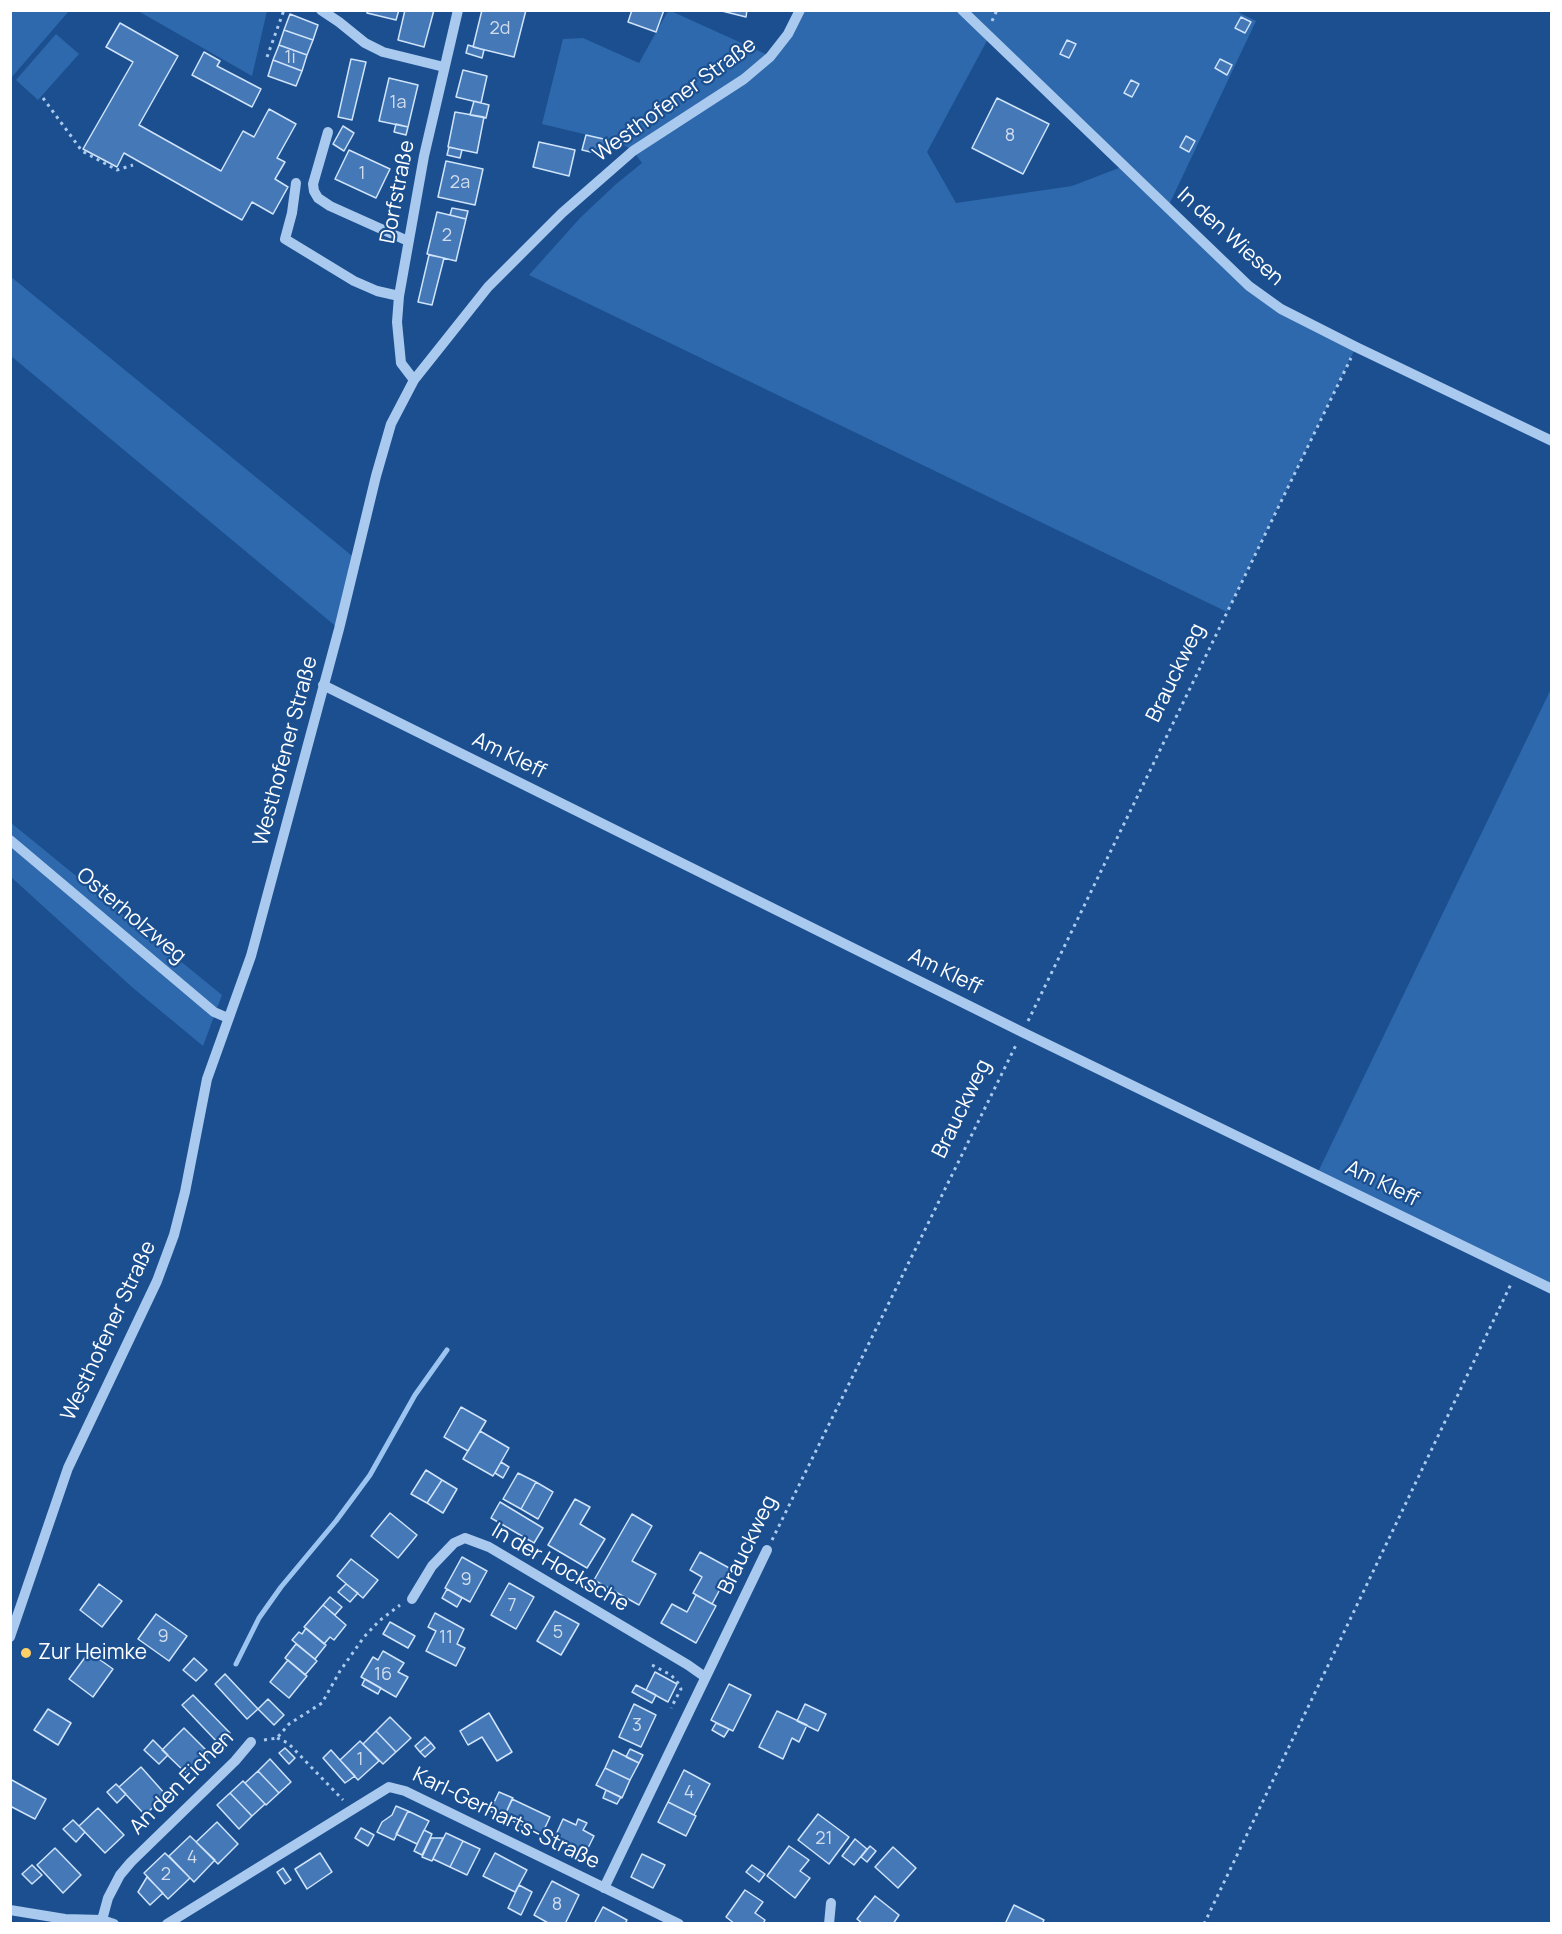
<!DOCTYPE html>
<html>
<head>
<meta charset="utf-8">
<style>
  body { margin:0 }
  #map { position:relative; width:1562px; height:1934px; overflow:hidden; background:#1b4f8f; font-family:Manrope,sans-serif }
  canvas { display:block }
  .frame { position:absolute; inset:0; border:12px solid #fff; pointer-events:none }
</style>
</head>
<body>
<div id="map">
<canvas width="1562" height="1934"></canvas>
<div class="frame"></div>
</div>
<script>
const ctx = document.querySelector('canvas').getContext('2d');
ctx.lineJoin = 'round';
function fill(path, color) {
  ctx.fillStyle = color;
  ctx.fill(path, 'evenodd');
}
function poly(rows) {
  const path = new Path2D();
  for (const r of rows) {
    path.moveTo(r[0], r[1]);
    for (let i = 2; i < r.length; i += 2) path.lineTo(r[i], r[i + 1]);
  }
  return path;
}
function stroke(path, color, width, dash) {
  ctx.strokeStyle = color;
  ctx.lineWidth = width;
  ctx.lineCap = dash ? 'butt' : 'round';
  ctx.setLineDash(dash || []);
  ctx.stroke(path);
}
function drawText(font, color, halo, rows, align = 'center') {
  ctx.font = font + ' Manrope,sans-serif';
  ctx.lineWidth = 4.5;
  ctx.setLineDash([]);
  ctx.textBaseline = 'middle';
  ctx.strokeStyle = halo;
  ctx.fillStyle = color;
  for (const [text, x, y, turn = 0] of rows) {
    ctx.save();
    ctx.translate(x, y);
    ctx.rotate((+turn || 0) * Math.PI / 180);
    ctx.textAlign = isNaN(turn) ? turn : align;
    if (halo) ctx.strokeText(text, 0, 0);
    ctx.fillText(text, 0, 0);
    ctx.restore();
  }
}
fill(poly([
  [11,10,69,11,11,78,10,11],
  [138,11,267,11,252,76],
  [668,11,671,11,770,56,800,11,1236,11,1256,21,1168,207,1249,286,1356,347,1227,612,529,275,580,218,615,185,642,163,633,151,621,143,542,124,563,39,583,38,639,63],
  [989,37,1124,166,1072,186,956,203,927,152],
  [56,34,79,54,38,100,16,80],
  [10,276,356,559,339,629,11,356],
  [1551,689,1551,1289,1317,1174],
  [10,822,222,995,203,1046,133,988,11,877]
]), '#2e69ad');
stroke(poly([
  [236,1664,259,1618,281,1587,336,1521,370,1475,415,1395,447,1350]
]), '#9cc4f0', 5);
const building = poly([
  [367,10,399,10,396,20,367,13,367,10],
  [405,10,434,10,424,47,398,40,405,10],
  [482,10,526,10,514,57,473,47,482,10],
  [632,10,664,10,656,32,628,22,632,10],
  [718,10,747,10,746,17,718,10],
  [290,14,318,25,313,40,284,30,290,14],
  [1241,17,1251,22,1245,33,1235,28,1241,17],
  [120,23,178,56,139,125,221,171,243,131,254,137,269,109,296,124,277,158,285,162,275,179,288,187,273,214,252,202,242,220,124,153,117,167,83,149,133,62,106,47,120,23],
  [284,30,313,40,307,55,279,45,284,30],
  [1067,40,1076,44,1069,58,1060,54,1067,40],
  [279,45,307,55,302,71,273,60,279,45],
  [468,45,484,50,482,58,466,53,468,45],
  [204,52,220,61,217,66,261,89,252,107,192,75,204,52],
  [351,59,366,62,352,120,338,117,351,59],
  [1220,59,1232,65,1227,75,1215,68,1220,59],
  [273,60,302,71,296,86,268,76,273,60],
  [463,70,487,76,481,103,456,97,463,70],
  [389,78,418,85,408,127,379,121,389,78],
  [1131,80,1139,84,1132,97,1124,93,1131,80],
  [997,98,1049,124,1023,174,972,148,997,98],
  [474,101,489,105,486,118,470,115,474,101],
  [455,112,484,117,477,153,448,147,455,112],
  [396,124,408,127,406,135,394,132,396,124],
  [343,126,354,133,344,151,333,144,343,126],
  [586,135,608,140,604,155,582,150,586,135],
  [1186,136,1195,141,1189,152,1180,147,1186,136],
  [539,142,575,150,569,176,533,167,539,142],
  [449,147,462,150,460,158,447,155,449,147],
  [349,150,390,169,376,198,335,179,349,150],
  [446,161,483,169,475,205,438,197,446,161],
  [452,208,468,211,466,219,450,215,452,208],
  [437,212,466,219,456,261,427,254,437,212],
  [429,255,444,258,432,305,418,302,429,255],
  [461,1407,486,1421,468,1451,444,1437,461,1407],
  [480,1431,509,1448,493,1476,463,1459,480,1431],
  [501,1462,509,1467,503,1478,495,1473,501,1462],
  [426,1470,442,1480,427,1503,411,1494,426,1470],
  [518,1473,536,1482,521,1509,503,1499,518,1473],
  [442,1480,457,1489,443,1513,427,1503,442,1480],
  [536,1482,553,1492,538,1519,521,1509,536,1482],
  [575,1499,590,1507,580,1524,605,1539,587,1568,548,1545,575,1499],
  [500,1502,543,1528,534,1543,491,1518,500,1502],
  [390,1513,417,1535,398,1558,371,1536,390,1513],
  [632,1514,652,1526,632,1561,656,1574,639,1605,594,1580,632,1514],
  [700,1552,731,1569,712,1604,693,1593,702,1577,690,1570,700,1552],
  [462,1557,487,1571,470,1602,445,1588,462,1557],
  [351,1559,378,1580,363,1598,337,1576,351,1559],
  [509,1583,534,1597,516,1629,491,1615,509,1583],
  [99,1584,122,1601,102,1627,80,1610,99,1584],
  [346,1584,358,1593,350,1602,338,1592,346,1584],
  [447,1589,462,1598,457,1607,442,1598,447,1589],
  [696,1595,716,1606,696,1643,661,1623,672,1604,687,1612,696,1595],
  [330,1597,342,1607,335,1615,323,1605,330,1597],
  [323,1605,346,1625,334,1640,330,1637,324,1644,304,1627,323,1605],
  [555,1611,579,1624,561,1655,537,1641,555,1611],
  [435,1613,464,1629,457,1644,465,1648,456,1666,426,1651,436,1631,428,1627,435,1613],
  [156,1614,187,1636,169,1661,138,1639,156,1614],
  [390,1622,415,1636,408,1648,383,1634,390,1622],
  [306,1628,326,1645,315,1659,292,1640,299,1632,302,1634,306,1628],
  [296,1644,317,1661,305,1675,285,1658,296,1644],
  [383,1651,404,1663,398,1672,408,1677,396,1697,361,1677,373,1657,378,1660,383,1651],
  [89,1652,113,1669,93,1697,69,1679,89,1652],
  [194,1658,207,1670,196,1681,183,1670,194,1658],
  [288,1660,307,1676,289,1698,270,1682,288,1660],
  [655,1672,677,1684,668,1702,646,1690,655,1672],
  [225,1674,258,1709,247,1719,215,1684,225,1674],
  [365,1679,381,1688,378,1694,362,1685,365,1679],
  [729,1684,751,1695,733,1731,711,1720,729,1684],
  [636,1685,656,1695,652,1703,632,1692,636,1685],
  [193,1695,230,1733,219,1744,182,1705,193,1695],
  [268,1699,284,1715,274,1725,258,1709,268,1699],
  [634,1704,656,1715,641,1747,619,1737,634,1704],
  [805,1704,826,1714,818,1731,797,1721,805,1704],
  [48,1709,71,1723,58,1745,34,1730,48,1709],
  [777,1711,807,1725,799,1742,792,1738,783,1759,759,1747,777,1711],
  [489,1713,512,1752,497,1761,482,1737,468,1745,460,1731,489,1713],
  [390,1717,411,1738,396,1752,376,1731,390,1717],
  [716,1723,729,1729,724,1737,712,1730,716,1723],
  [184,1728,209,1753,187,1774,162,1750,184,1728],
  [376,1731,396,1752,383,1764,363,1744,376,1731],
  [425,1737,431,1743,420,1752,415,1746,425,1737],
  [153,1740,168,1755,159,1764,144,1750,153,1740],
  [360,1741,379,1761,358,1780,340,1760,360,1741],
  [431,1743,435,1748,425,1757,420,1752,431,1743],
  [285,1748,295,1758,289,1764,279,1753,285,1748],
  [630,1749,643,1755,639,1763,626,1757,630,1749],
  [331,1750,340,1760,355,1776,345,1783,323,1758,331,1750],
  [613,1750,639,1763,630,1780,605,1768,613,1750],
  [270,1759,291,1782,279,1793,258,1771,270,1759],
  [141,1767,166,1795,145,1815,119,1787,141,1767],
  [605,1768,630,1780,622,1798,596,1785,605,1768],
  [684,1770,710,1784,694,1815,668,1802,684,1770],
  [258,1771,279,1793,266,1805,245,1783,258,1771],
  [10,1779,46,1799,35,1819,10,1806,10,1779],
  [243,1781,265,1804,252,1816,230,1793,243,1781],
  [116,1784,126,1794,117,1803,107,1792,116,1784],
  [606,1790,621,1797,617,1804,603,1798,606,1790],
  [499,1792,513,1798,504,1817,490,1811,499,1792],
  [230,1793,252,1816,239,1829,217,1805,230,1793],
  [512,1799,550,1817,542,1834,504,1817,512,1799],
  [668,1802,696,1816,686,1836,658,1822,668,1802],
  [396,1806,408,1811,394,1840,377,1832,382,1822,392,1815,396,1806],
  [98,1808,124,1835,105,1853,79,1826,98,1808],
  [408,1811,429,1821,417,1844,396,1834,408,1811],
  [818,1814,849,1837,829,1864,798,1840,818,1814],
  [563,1819,576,1825,578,1819,587,1823,583,1830,594,1836,585,1854,554,1839,563,1819],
  [73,1820,85,1832,76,1842,63,1829,73,1820],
  [217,1822,238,1844,218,1864,196,1842,217,1822],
  [361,1828,374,1835,368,1846,355,1838,361,1828],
  [424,1830,432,1834,422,1855,414,1851,424,1830],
  [446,1833,463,1841,450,1867,433,1859,446,1833],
  [190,1836,215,1860,194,1882,169,1856,190,1836],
  [431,1838,443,1838,432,1861,422,1857,431,1838],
  [855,1839,867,1849,854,1865,842,1856,855,1839],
  [463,1841,480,1849,467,1875,450,1867,463,1841],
  [789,1846,809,1860,800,1871,810,1878,795,1898,767,1876,789,1846],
  [870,1846,876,1851,867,1862,861,1857,870,1846],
  [893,1847,916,1868,898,1888,875,1867,893,1847],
  [55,1848,81,1875,63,1893,37,1865,55,1848],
  [165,1853,190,1878,168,1899,144,1873,165,1853],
  [320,1853,332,1872,307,1889,295,1869,320,1853],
  [495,1853,527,1870,515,1892,483,1876,495,1853],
  [642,1854,665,1865,653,1888,631,1877,642,1854],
  [32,1865,42,1875,32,1884,22,1874,32,1865],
  [752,1865,765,1874,759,1882,746,1872,752,1865],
  [283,1868,291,1880,285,1884,277,1872,283,1868],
  [147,1877,163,1893,150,1905,138,1892,147,1877],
  [552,1881,579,1895,565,1924,550,1924,534,1915,552,1881],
  [519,1885,532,1892,521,1915,508,1908,519,1885],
  [745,1890,763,1902,755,1913,765,1920,763,1924,735,1924,726,1917,745,1890],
  [875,1896,899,1915,893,1924,863,1924,857,1919,875,1896],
  [1014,1905,1044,1920,1042,1924,1005,1924,1014,1905],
  [603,1907,627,1920,625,1924,594,1924,603,1907]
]);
fill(building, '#4478b7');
stroke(building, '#cfe3fa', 1.5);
stroke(poly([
  [992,21,997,10],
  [267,57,284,10],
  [43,98,82,151,117,170,133,165],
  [1028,1021,1351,358],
  [772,1540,1017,1043],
  [652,1665,671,1675,679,1684,681,1689,671,1708],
  [277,1738,288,1743,343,1800],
  [264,1740,277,1738,289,1724,322,1703,340,1671,364,1637,379,1621,400,1605],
  [1204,1924,1511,1284]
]), '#a9c9ee', 3, [3, 4.5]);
stroke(poly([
  [321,10,339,22,365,43,383,52,444,67],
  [962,10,1249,286,1281,309,1356,347,1552,441],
  [328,132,313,184,314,191,318,198,330,206,408,241],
  [296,183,292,213,285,239,354,281,377,291,399,296],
  [414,380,401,363,397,322,399,296,424,156,458,10],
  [323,685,1022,1032,1552,1289],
  [10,840,214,1012,228,1018],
  [412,1599,432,1566,454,1543,465,1538,489,1547,688,1665,705,1677],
  [10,1637,68,1468,157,1281,174,1235,185,1192,207,1079,251,956,339,629,376,476,391,424,414,380,488,287,562,213,633,151,744,79,770,57,788,34,800,10],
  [604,1888,767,1550],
  [10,1910,65,1919,102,1920,114,1924],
  [102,1920,108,1898,120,1875,131,1862,235,1761,251,1742],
  [167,1924,389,1787,405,1791,679,1924],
  [829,1924,831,1903]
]), '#a9c9ee', 10);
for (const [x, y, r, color] of [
  [26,1653,6,"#ffd166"]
]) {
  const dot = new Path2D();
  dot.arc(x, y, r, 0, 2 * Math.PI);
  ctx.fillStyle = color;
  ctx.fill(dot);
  stroke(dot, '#1b4f8f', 2);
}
drawText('18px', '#d0dded', null, [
  ["2d",500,29],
  ["1i",290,58],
  ["1a",398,103],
  ["8",1010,136],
  ["1",362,174],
  ["2a",460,183],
  ["2",447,236],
  ["9",466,1580],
  ["7",512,1606],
  ["5",558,1633],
  ["9",163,1637],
  ["11",446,1638],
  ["16",383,1675],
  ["3",637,1726],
  ["1",360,1760],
  ["4",689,1793],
  ["21",824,1839],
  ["4",192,1858],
  ["2",166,1875],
  ["8",557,1905]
]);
drawText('21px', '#fff', '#1b4f8f', [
  ["Westhofener Straße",675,100,-36],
  ["Dorfstraße",398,192,-79],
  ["In den Wiesen",1230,237,42],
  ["Brauckweg",1176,673,-64],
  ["Westhofener Straße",286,751,-75],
  ["Am Kleff",509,756,26],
  ["Osterholzweg",131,916,40],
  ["Am Kleff",945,972,26],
  ["Brauckweg",962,1109,-64],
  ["Am Kleff",1382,1184,26],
  ["Westhofener Straße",109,1331,-65],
  ["Brauckweg",748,1545,-64],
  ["In der Hocksche",560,1568,30],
  ["An den Eichen",182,1783,-45],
  ["Karl-Gerharts-Straße",506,1819,26]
]);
drawText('21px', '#fff', '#1b4f8f', [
  ["Zur Heimke",38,1653]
], 'left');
</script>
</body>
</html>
